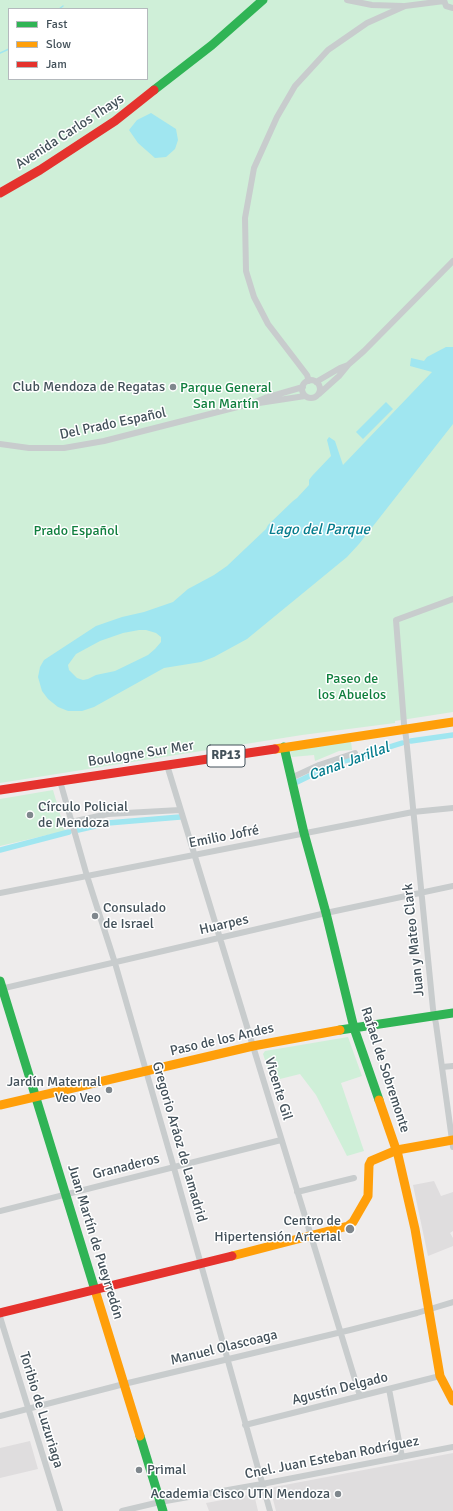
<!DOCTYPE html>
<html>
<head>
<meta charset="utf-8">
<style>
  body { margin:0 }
  #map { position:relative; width:453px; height:1511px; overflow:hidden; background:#eeecec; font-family:Signika,sans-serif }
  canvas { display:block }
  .legend { position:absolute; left:8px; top:8px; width:140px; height:72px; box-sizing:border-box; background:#fff; border:1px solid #b4b9bd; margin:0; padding:5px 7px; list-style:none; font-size:12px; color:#43515a }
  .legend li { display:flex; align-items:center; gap:8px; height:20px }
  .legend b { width:20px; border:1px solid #b4b9bd }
</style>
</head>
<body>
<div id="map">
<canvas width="453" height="1511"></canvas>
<ul class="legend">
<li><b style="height:5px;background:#30b455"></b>Fast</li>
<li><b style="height:5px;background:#ff9f0a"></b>Slow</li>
<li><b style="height:5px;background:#e5322d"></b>Jam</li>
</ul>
</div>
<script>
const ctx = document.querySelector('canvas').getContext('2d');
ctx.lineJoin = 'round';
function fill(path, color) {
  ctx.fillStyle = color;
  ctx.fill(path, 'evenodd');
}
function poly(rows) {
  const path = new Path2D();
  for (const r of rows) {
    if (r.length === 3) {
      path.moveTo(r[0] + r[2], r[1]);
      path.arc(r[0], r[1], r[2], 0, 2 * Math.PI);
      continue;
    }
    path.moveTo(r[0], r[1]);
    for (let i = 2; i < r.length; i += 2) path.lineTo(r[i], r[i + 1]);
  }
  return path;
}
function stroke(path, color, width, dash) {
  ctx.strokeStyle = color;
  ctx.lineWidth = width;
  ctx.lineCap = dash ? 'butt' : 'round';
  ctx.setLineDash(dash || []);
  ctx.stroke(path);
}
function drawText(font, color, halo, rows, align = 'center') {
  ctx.font = font + ' Signika,sans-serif';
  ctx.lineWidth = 3;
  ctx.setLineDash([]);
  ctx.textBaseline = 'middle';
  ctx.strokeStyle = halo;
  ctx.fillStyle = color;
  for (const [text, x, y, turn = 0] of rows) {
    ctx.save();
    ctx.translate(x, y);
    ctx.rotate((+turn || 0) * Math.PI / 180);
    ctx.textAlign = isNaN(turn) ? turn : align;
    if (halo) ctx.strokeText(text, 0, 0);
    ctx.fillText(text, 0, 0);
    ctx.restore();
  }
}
fill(poly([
  [434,1181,441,1196,453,1192,453,1231,450,1233,453,1238,453,1246,428,1256,413,1185],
  [30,1441,38,1469,0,1478,0,1448],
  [453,1453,453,1511,276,1511,271,1492,274,1487],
  [254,1494,258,1511,209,1511,206,1503]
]), '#dfddde');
fill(poly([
  [0,0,453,0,453,712,395,721,395,723,302,735,0,783],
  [9,9,147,9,147,79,9,79],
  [351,741,352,750,339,751,315,761,314,755,292,757,290,751],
  [53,790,65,831,0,846,0,799],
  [348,1037,362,1076,341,1083,364,1151,347,1156,316,1095,300,1074,272,1081,263,1054,265,1051]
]), '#cfefd8');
fill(poly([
  [151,113,176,129,178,140,175,149,166,157,155,158,138,143,129,130,137,120],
  [446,347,453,347,453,424,359,544,347,557,247,639,214,657,201,662,164,668,94,707,82,711,68,711,58,707,48,699,42,691,38,677,40,667,44,660,96,626,122,617,144,612,173,602,188,589,214,575,227,566,266,529,268,525,293,501,297,498,309,485,309,480,312,476,331,456,327,440,329,437,335,441,343,465,432,372,410,366,411,358,424,361,427,357],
  [139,630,146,630,156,633,161,637,161,642,155,649,148,655,115,671,96,675,88,679,83,680,77,678,69,670,68,665,76,654,100,641,123,633],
  [386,402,393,409,363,439,356,432]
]), '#a0e6f0');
stroke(poly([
  [59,9,63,6],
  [0,53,9,49]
]), '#a0e6f0', 1.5);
stroke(poly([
  [411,741,453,735],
  [297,782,332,765,402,743],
  [78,830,108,823,180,817],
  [0,850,69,832]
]), '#a0e6f0', 5.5);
stroke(poly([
  [347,0,372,5,403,6],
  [444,0,446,6,453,8],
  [311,389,9],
  [309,381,307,375,268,324,254,297,246,271,245,218,254,168,277,117,295,86,328,50,367,23,405,6,444,1],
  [316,382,340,368,348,365],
  [319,394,339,376,348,365,364,351,453,261],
  [259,403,305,396],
  [0,444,29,448,64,448,104,441,253,403,265,398,303,387],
  [453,599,396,620,404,724,406,737,433,1009,436,1024,453,1147],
  [167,765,360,1396],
  [291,778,319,765,355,753],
  [60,781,87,876,115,963,174,1168,270,1511],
  [71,822,108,814,180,810],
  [0,893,413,812,453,808],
  [0,989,326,913,453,886],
  [442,1067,453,1066],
  [297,1192,354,1178],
  [0,1211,281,1140],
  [0,1317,60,1511],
  [389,1389,402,1457],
  [0,1416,124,1384,350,1330,417,1313,453,1302],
  [245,1425,440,1376],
  [122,1511,160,1502,262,1484,453,1447]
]), '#c8cccd', 6);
stroke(poly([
  [154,90,212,45,263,0],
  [284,747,304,833,326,913,354,1028,379,1100],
  [0,981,95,1290],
  [340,1030,453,1013],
  [140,1436,163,1511]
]), '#30b455', 9);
stroke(poly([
  [275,749,453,722],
  [379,1100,398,1155,415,1229,440,1376,453,1401],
  [0,1105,253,1046,340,1030],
  [232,1256,348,1226,353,1222,368,1196,369,1165,371,1161,397,1150,453,1140],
  [95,1290,140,1436]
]), '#ff9f0a', 9);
stroke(poly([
  [0,193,40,170,115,121,154,90],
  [0,790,275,749],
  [0,1313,232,1256]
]), '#e5322d', 9);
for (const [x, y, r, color] of [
  [173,387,4,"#7f878d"],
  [30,815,4,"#7f878d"],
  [95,916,4,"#7f878d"],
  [109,1090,4,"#7f878d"],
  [350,1229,5,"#7f878d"],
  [139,1470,4,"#7f878d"],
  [338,1494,4,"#7f878d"]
]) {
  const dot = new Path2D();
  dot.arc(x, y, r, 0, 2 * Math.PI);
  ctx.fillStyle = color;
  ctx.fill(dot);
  stroke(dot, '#fff', 1.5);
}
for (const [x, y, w] of [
  [226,756,38]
]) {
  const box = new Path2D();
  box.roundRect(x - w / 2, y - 11, w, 22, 3);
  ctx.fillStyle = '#fff';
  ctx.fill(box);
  stroke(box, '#43515a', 1);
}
drawText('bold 13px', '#43515a', null, [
  ["RP13",226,756]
]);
drawText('14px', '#43515a', '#fff', [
  ["Avenida Carlos Thays",70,132,-33],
  ["Del Prado Español",113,424,-12],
  ["Boulogne Sur Mer",141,754,-9],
  ["Emilio Jofré",224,837,-11],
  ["Huarpes",224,925,-13],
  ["Juan y Mateo Clark",414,940,-96],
  ["Paso de los Andes",222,1040,-13],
  ["Rafael de Sobremonte",385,1070,72],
  ["Vicente Gil",278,1089,73],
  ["Gregorio Aráoz de Lamadrid",179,1142,74],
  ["Granaderos",126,1167,-14],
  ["Juan Martín de Pueyrredón",95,1242,73],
  ["Manuel Olascoaga",224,1348,-14],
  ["Agustín Delgado",340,1389,-14],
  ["Toribio de Luzuriaga",41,1410,73],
  ["Cnel. Juan Esteban Rodríguez",332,1458,-11]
]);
drawText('14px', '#43515a', '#fff', [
  ["Club Mendoza de Regatas",165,387],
  ["Círculo Policial",38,807,"left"],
  ["de Mendoza",38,823,"left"],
  ["Consulado",103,908,"left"],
  ["de Israel",103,924,"left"],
  ["Jardín Maternal",101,1082],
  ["Veo Veo",101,1098],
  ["Centro de",341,1221],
  ["Hipertensión Arterial",341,1237],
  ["Primal",147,1470,"left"],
  ["Academia Cisco UTN Mendoza",330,1494]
], 'right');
drawText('14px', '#107f3e', '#fff', [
  ["Parque General",226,388],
  ["San Martín",226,404],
  ["Prado Español",76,531],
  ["Paseo de",352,679],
  ["los Abuelos",352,695]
]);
drawText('italic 15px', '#067d8e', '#fff', [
  ["Lago del Parque",319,530],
  ["Canal Jarillal",349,762,-20]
]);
</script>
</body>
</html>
